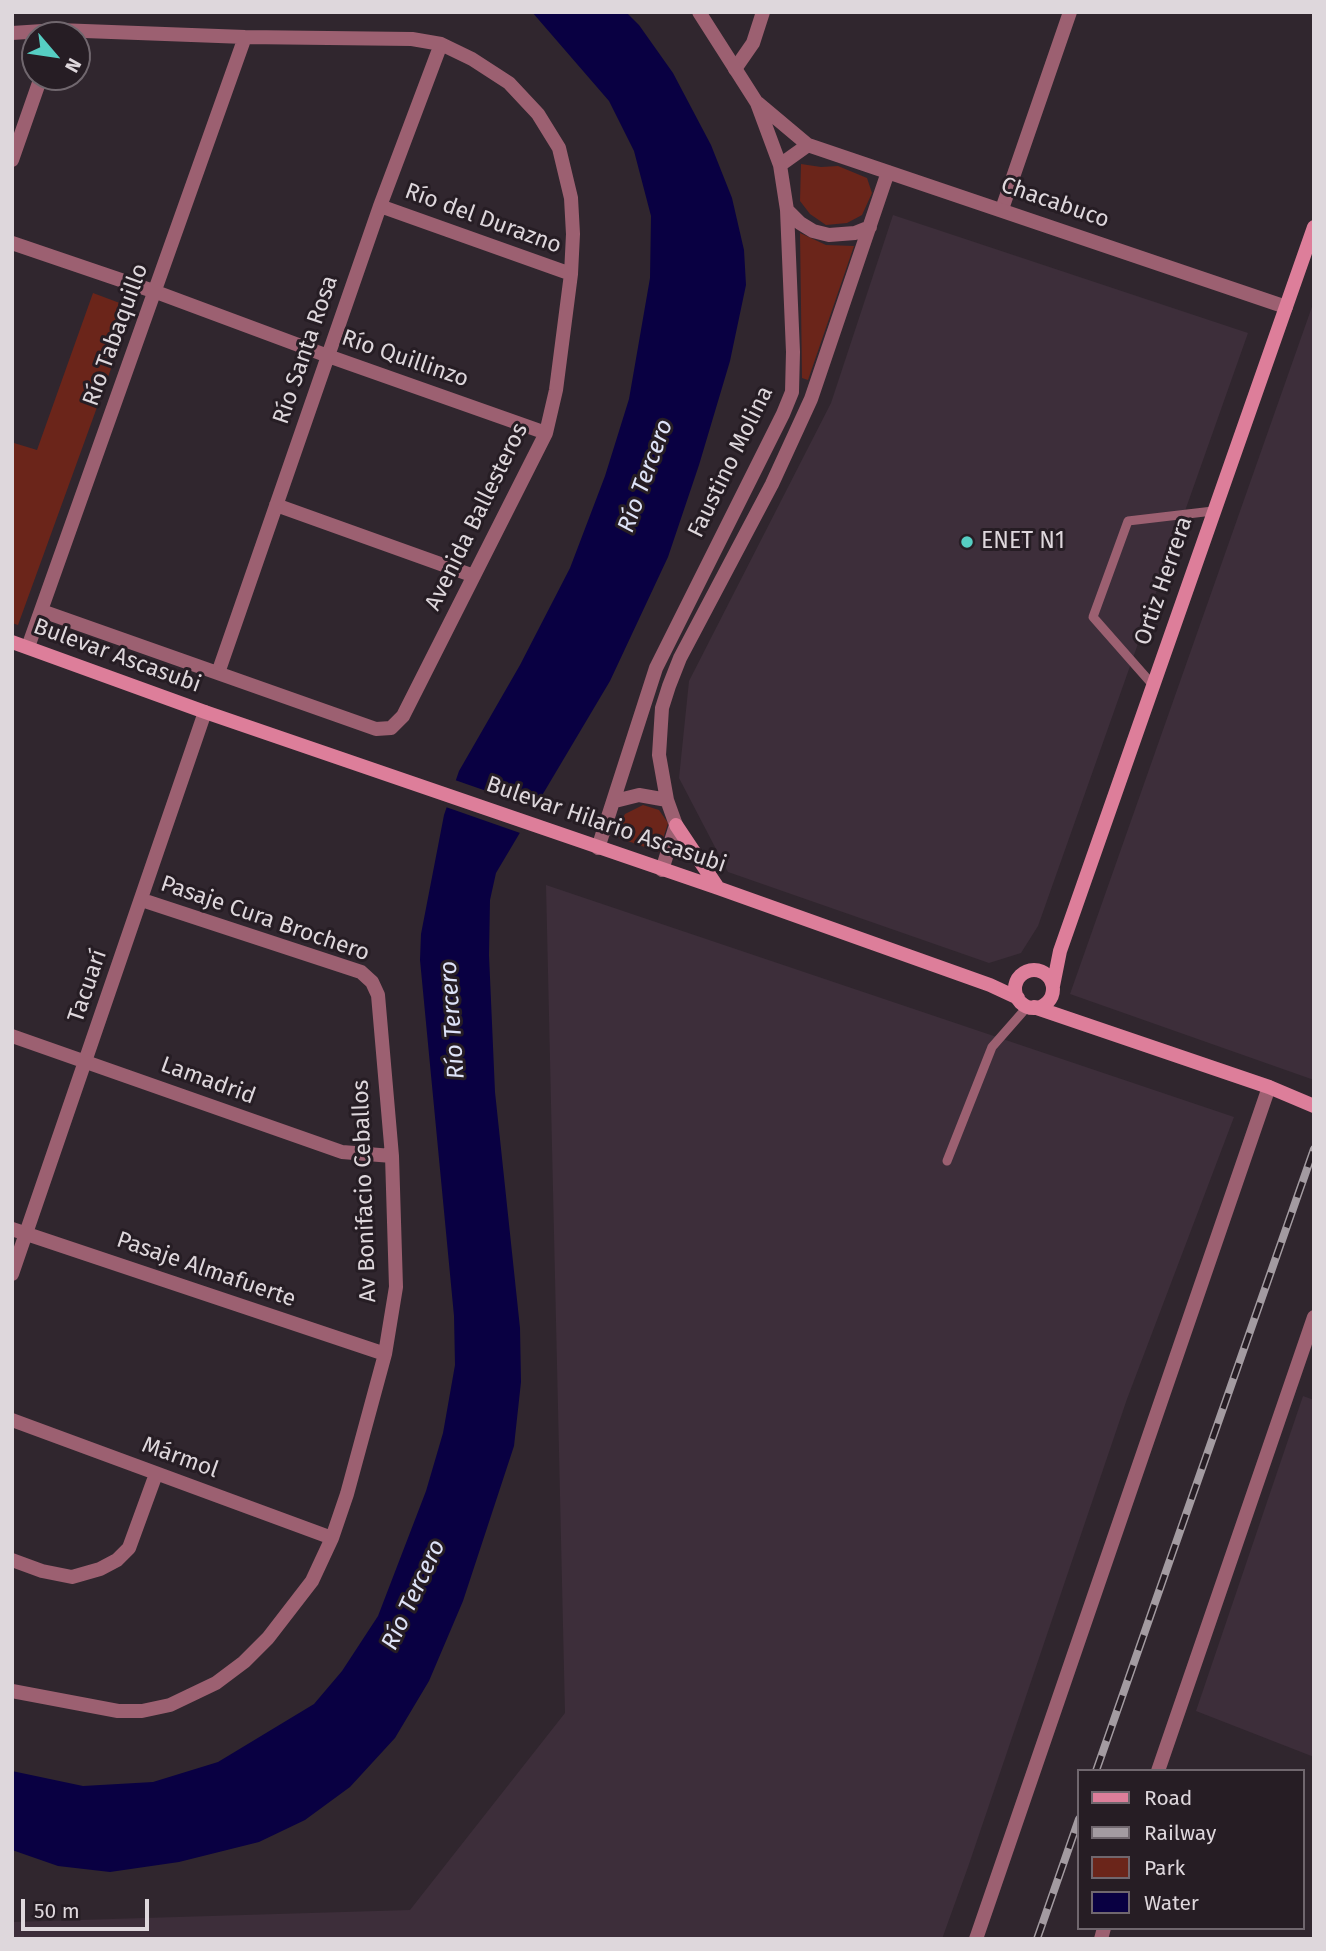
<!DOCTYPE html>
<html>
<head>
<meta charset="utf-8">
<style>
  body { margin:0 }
  #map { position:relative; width:1326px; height:1951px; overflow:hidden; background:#30262e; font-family:"Fira Sans",sans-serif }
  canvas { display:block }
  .frame { position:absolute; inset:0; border:14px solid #ded7dc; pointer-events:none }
  .legend { position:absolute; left:1077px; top:1769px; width:228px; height:161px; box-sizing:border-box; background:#261d24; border:2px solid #70676e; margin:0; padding:9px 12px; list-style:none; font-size:21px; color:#ded7dc }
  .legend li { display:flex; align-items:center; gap:14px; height:35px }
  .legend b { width:35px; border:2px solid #70676e }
  .north { position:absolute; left:21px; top:21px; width:70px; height:70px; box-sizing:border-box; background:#261d24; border:2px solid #70676e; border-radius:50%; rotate:119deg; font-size:19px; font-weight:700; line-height:28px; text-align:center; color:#ded7dc }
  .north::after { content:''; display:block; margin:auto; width:24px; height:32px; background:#56cec3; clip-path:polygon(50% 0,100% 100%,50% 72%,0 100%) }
  .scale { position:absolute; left:21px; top:1899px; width:128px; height:32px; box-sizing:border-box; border:4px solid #ded7dc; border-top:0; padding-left:9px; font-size:21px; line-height:24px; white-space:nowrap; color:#ded7dc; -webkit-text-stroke:5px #261d24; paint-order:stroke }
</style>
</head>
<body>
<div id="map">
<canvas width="1326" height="1951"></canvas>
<div class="frame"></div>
<ul class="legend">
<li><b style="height:9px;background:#dd7e9a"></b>Road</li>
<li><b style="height:9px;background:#a39ba1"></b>Railway</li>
<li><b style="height:19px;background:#6b251a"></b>Park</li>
<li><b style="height:19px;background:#090042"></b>Water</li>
</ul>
<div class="north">N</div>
<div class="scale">50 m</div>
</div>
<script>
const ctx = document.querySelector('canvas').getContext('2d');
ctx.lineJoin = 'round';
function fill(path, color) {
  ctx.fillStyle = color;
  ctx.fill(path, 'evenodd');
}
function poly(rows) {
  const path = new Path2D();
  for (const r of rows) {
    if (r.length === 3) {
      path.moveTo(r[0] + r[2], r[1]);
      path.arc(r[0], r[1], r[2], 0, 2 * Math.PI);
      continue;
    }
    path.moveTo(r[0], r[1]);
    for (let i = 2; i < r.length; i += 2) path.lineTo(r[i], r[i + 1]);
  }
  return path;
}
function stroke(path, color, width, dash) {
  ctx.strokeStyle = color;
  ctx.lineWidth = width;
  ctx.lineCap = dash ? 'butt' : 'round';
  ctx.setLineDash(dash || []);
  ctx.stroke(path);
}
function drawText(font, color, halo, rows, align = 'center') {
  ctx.font = font + ' "Fira Sans",sans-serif';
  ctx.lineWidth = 6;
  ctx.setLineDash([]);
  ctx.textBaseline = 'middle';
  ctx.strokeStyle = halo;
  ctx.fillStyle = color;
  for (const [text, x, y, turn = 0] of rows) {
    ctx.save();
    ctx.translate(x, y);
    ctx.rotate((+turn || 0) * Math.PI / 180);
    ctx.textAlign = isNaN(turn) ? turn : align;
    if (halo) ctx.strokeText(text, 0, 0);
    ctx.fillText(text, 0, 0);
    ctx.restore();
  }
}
fill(poly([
  [893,215,1248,333,1038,926,1021,953,989,963,728,872,679,778,689,681,831,403],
  [1314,301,1314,1080,1070,994],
  [546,885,1234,1117,1127,1399,968,1867,942,1939,12,1939,12,1922,410,1910,565,1713],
  [1303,1396,1314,1400,1314,1757,1196,1711]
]), '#3d2e3a');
fill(poly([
  [801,164,821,167,838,166,867,178,872,193,862,215,847,223,826,225,810,214,800,201],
  [800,233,826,245,854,246,808,380,802,378],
  [93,293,133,308,18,625,12,623,12,446,14,443,37,450],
  [643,805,659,810,668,823,659,852,619,838,617,830,625,814]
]), '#6b251a');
fill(poly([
  [532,12,626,12,639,25,673,73,711,145,732,198,744,250,746,285,730,361,699,465,668,557,610,681,496,873,490,900,489,955,495,1092,520,1328,521,1382,514,1446,463,1601,429,1681,395,1738,350,1787,305,1820,259,1842,179,1862,110,1872,58,1866,12,1850,12,1771,83,1786,153,1782,218,1762,314,1704,342,1671,378,1616,426,1491,443,1433,455,1365,454,1316,420,960,421,934,444,815,459,771,520,665,570,568,605,476,629,399,650,278,651,216,634,151,609,101]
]), '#090042');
fill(poly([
  [452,779,538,809,523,834,443,806]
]), '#30262e');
stroke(poly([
  [1152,684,1093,617,1128,521,1213,511],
  [947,1161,992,1047,1028,1006]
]), '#9c6071', 9);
stroke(poly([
  [12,33,58,30,245,37,412,39,441,44,472,59,509,83,538,114,559,148,571,198,573,234,571,274,556,390,546,433,403,716,391,728,376,729,42,611],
  [735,69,753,43,763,12],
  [12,160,41,77],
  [380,206,571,274],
  [1002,209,1070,12],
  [12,243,156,292,328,356,546,433],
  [276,505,474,576],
  [28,647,245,37],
  [218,673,380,206,441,44],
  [12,1036,342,1152,392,1156],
  [12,1229,385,1354],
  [12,1274,205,712],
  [12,1420,332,1538],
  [12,1560,42,1571,72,1577,100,1569,117,1560,129,1548,156,1474],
  [12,1691,118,1711,142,1711,170,1705,216,1683,244,1662,268,1638,312,1581,332,1538,347,1494,385,1354,396,1287,392,1156,378,995,372,982,361,972,142,900],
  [1158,1771,1314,1317],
  [976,1939,1269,1087],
  [1101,1939,1104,1928]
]), '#9c6071', 14);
stroke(poly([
  [758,103,808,145,1286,307],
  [780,165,808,145],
  [787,210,800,223,813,231,829,235,855,233,870,227],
  [615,801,639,795,667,800],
  [598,848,656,668,783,414,792,392,793,352,787,210,780,165,757,103,699,12],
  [662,870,676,825,667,800,659,755,662,708,669,686,680,658,772,484,811,399,888,172]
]), '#9c6071', 14);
stroke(poly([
  [12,642,205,712,718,888,990,985,1018,998],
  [676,825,718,888],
  [1034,989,19],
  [1053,986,1060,951,1314,227],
  [1034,1007,1269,1087,1314,1106]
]), '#dd7e9a', 14);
const rail = poly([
  [1096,1771,1314,1149],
  [1037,1939,1079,1819]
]);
stroke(rail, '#a39ba1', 8);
stroke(rail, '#261d24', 5, [16]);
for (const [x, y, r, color] of [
  [967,542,7,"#56cec3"]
]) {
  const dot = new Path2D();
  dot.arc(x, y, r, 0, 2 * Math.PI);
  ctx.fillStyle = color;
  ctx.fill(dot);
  stroke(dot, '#261d24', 2.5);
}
drawText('23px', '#ded7dc', '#261d24', [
  ["Chacabuco",1055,203,19],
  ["Río del Durazno",483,219,20],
  ["Río Tabaquillo",116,335,-70],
  ["Río Santa Rosa",306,350,-71],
  ["Río Quillinzo",405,359,19],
  ["Faustino Molina",731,462,-64],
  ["Avenida Ballesteros",477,517,-64],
  ["Ortiz Herrera",1164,581,-71],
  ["Bulevar Ascasubi",117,656,20],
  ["Bulevar Hilario Ascasubi",606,825,19],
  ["Pasaje Cura Brochero",265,919,19],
  ["Tacuarí",88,986,-71],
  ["Lamadrid",208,1081,20],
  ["Av Bonifacio Ceballos",365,1191,-92],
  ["Pasaje Almafuerte",206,1270,19],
  ["Mármol",180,1458,20]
]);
drawText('23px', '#ded7dc', '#261d24', [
  ["ENET N1",981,542]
], 'left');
drawText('italic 24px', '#dee3f8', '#261d24', [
  ["Río Tercero",646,476,-70],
  ["Río Tercero",453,1020,-94],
  ["Río Tercero",414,1595,-65]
]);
</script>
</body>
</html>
